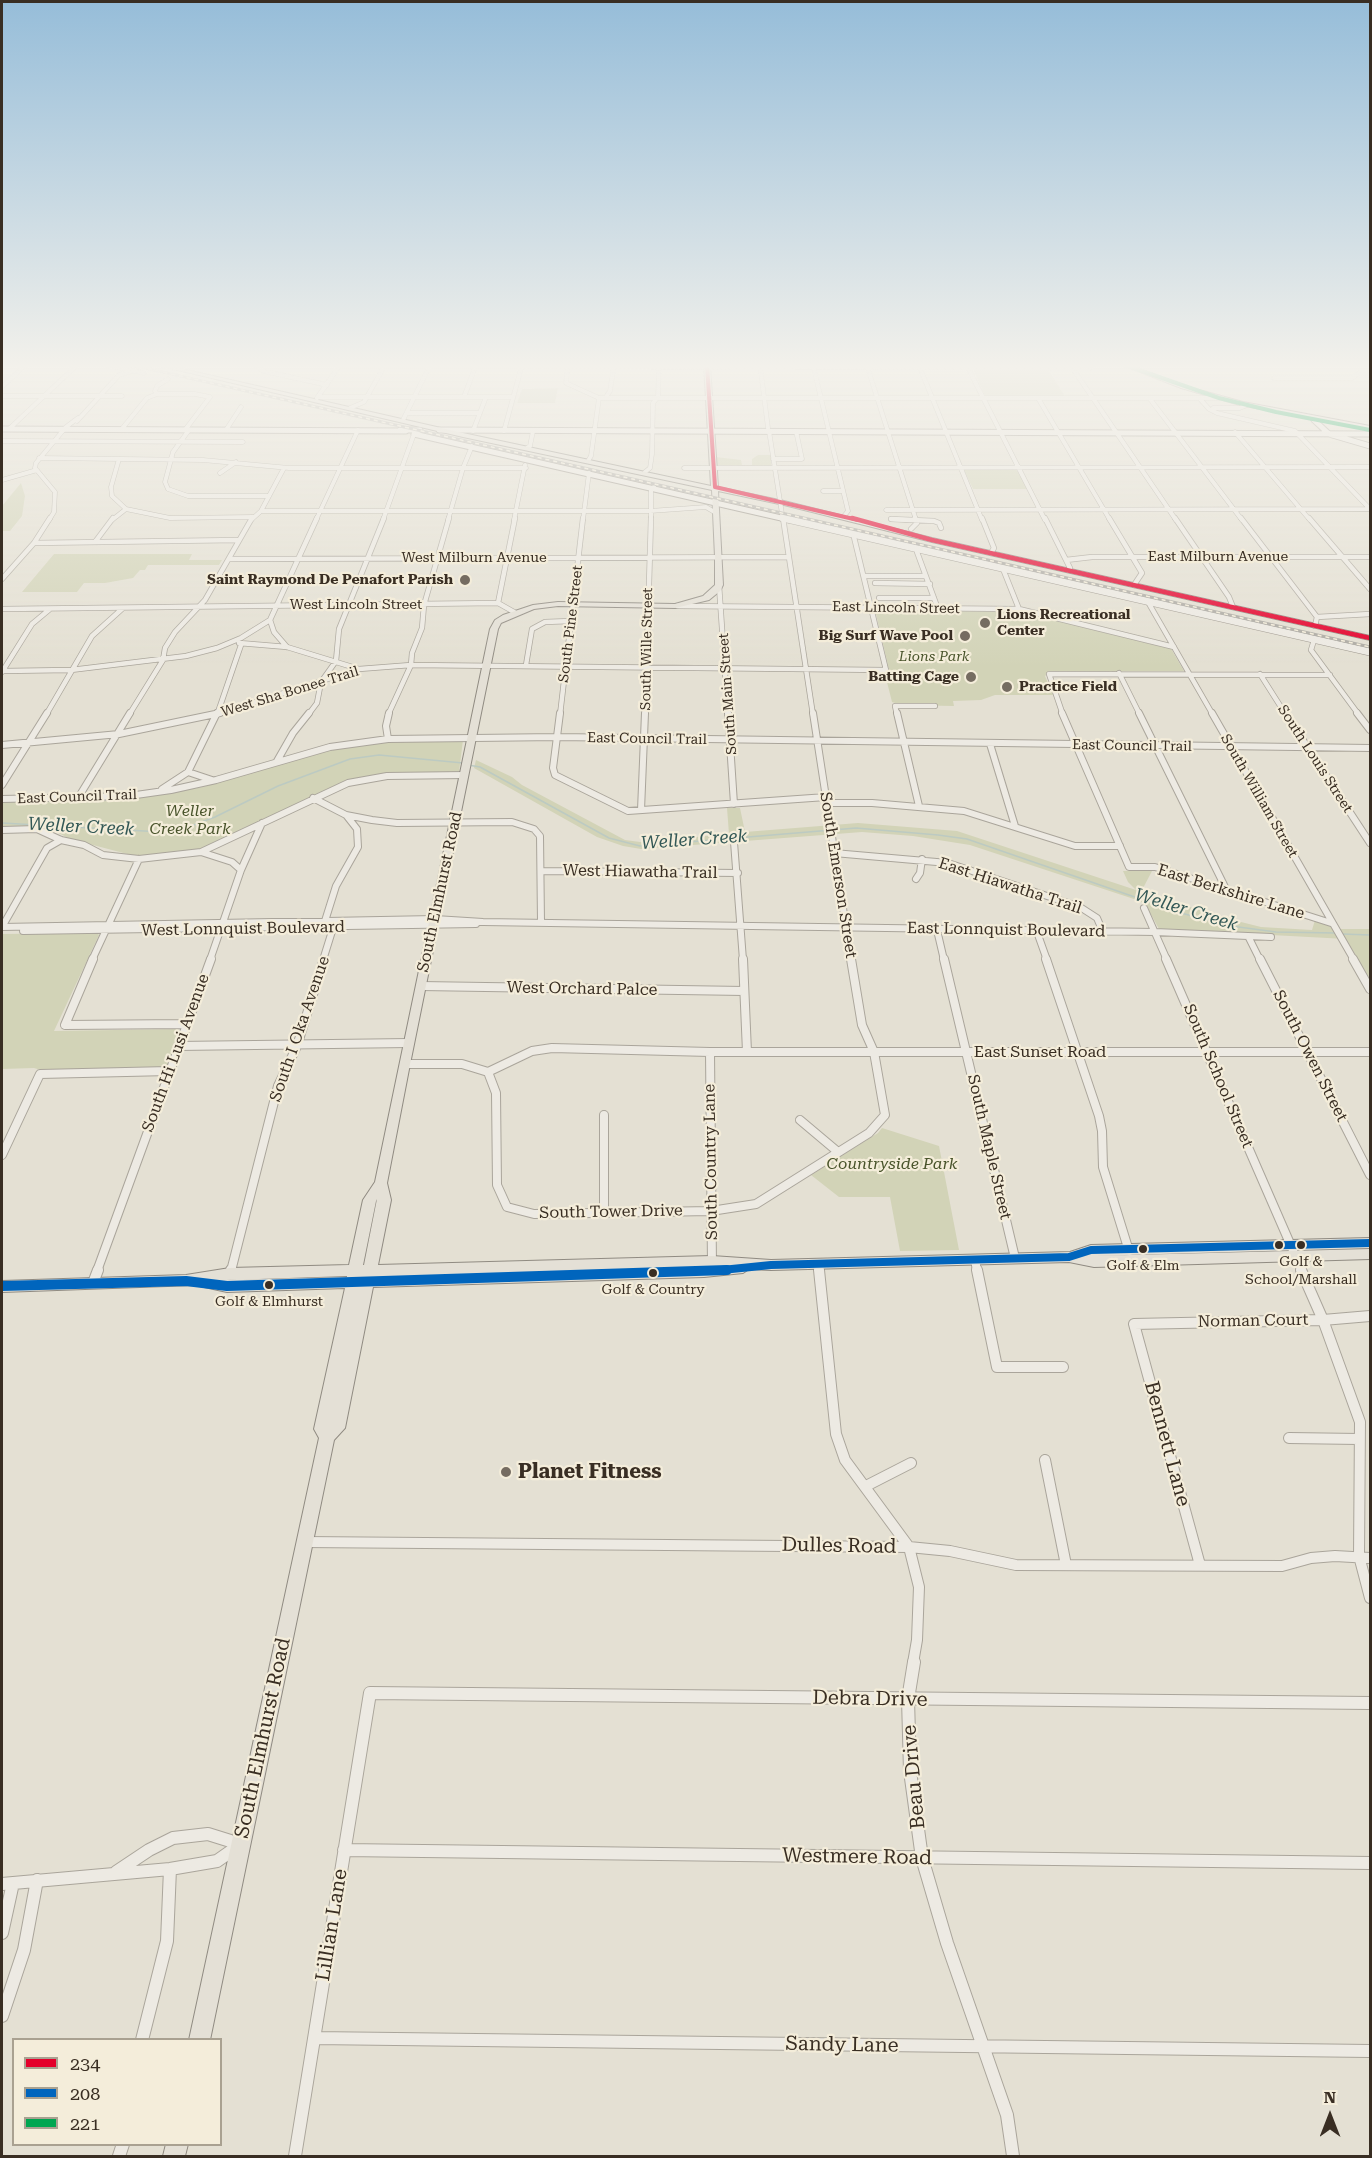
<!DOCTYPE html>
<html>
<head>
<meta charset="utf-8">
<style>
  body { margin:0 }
  #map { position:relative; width:1372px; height:2158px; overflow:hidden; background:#e4e0d3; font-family:"Roboto Serif",serif }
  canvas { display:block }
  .frame { position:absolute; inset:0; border:3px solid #392e23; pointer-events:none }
  .legend { position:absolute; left:12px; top:2038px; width:210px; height:108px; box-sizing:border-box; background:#f4edda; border:2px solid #a9a191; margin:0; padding:8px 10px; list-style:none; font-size:18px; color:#392e23 }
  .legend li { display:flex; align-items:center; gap:12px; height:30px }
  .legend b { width:30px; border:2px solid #a9a191 }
  .north { position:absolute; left:1300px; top:2086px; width:60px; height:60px; -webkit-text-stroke:4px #f4edda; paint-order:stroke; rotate:0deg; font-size:16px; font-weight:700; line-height:24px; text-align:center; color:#392e23 }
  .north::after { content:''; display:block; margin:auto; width:21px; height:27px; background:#392e23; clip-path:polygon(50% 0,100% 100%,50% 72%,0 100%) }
</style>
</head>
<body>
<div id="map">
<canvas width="1372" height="2158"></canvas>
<div class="frame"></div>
<ul class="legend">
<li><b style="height:8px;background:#e4002b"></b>234</li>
<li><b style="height:8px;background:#0065bd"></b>208</li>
<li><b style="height:8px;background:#00a651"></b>221</li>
</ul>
<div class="north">N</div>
</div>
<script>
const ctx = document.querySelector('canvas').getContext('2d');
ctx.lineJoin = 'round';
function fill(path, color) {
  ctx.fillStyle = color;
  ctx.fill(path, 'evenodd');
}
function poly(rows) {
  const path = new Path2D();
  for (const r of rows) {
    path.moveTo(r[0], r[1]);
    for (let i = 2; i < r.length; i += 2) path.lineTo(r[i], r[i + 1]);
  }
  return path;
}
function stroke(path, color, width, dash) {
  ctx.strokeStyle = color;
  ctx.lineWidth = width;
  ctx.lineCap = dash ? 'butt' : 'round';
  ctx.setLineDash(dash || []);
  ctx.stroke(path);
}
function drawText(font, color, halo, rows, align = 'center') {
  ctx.font = font + ' "Roboto Serif",serif';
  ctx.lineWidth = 4.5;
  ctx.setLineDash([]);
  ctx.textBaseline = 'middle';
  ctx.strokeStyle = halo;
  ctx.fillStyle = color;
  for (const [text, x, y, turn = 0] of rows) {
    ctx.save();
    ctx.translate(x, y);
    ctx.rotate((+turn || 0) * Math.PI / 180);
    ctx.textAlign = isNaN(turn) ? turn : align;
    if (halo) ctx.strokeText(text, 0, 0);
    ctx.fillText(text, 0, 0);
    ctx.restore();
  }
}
fill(poly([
  [973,369,1048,369,1066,398,985,396],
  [758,455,771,455,771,466,717,465,716,457,741,460,742,465,752,465,752,459],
  [1016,469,1028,489,973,489,964,470],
  [21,483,25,496,22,516,10,531,2,531,2,506],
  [54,554,192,554,189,560,222,560,219,565,148,565,145,570,140,570,133,578,105,583,84,583,77,592,22,592],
  [875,610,1026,612,1170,647,1184,671,1050,671,1045,676,1053,695,995,695,981,700,953,701,954,706,902,705,892,702,885,674,890,674],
  [463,740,459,772,378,775,303,801,203,848,192,851,135,856,70,839,51,829,22,826,2,827,2,802,110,801,170,793,203,787,306,755,351,747,386,742],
  [476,760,512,777,522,785,625,840,640,842,729,834,727,808,740,808,745,832,858,823,957,831,1136,890,1128,882,1123,871,1152,871,1141,892,1229,919,1261,927,1312,930,1315,920,1327,924,1333,929,1370,929,1370,979,1346,939,1159,929,1147,907,1140,901,970,845,913,836,862,832,641,849,623,846,597,837,474,768],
  [97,933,99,935,54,1031,178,1029,180,1032,167,1066,164,1068,44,1071,34,1068,2,1069,2,934],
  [882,1128,939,1146,959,1250,900,1251,890,1197,839,1197,811,1175,878,1133]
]), '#d2d3b7');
fill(poly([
  [558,388,555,403,517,403,522,389]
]), '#cdceb6');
stroke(poly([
  [468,765,480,767,609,838,640,846,856,828,938,835,967,839,1181,913,1231,926,1276,932,1336,933],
  [2,823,162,832,191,826,215,817,278,786,350,759,379,755,463,763],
  [1342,934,1370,935]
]), '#bccac2', 1.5);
const streetFar5 = poly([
  [107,365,144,373],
  [256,365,263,371,327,385],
  [568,365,566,383,599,398,1219,398],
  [760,365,768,428],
  [813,365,848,511,844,516],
  [864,365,868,369,916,520],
  [339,366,1090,368],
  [967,366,1045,520],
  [1071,366,1176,520],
  [916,367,920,368,982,520],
  [174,368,184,365],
  [1274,378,1352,378,1359,373,1370,373],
  [168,379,157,386,155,391,157,394,195,394,210,397,185,430],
  [2,387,25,365],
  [2,396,122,396],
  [319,397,513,397],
  [464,397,476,365],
  [606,397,610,391,614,365],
  [317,398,340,365],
  [1038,398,1110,520],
  [1150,399,1242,520],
  [1200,399,1209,409,1217,413,1295,431,1370,509],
  [350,408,364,402,385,365],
  [1213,408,1240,408,1247,405],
  [408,413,480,413],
  [403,420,430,365],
  [77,421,119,375,132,371],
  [9,429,77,365],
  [121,430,147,398,157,394],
  [189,430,173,452,165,482,168,489,188,496,268,496],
  [226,430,241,407],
  [473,431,486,397],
  [504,431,522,365],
  [769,431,783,520],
  [1235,432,1310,520],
  [2,441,243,442],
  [527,448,530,446,533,431],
  [39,458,203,460,289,468,526,468],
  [119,459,111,487,112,496,126,509,170,518,253,517],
  [773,459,802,459,796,431],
  [588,461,591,456,599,398],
  [684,468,1370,467],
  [645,472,650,468,652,454,653,403,658,397,659,365],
  [220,473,236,462],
  [2,480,37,470],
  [823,491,842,491],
  [886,510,1370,509],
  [261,511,650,511,706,507,716,513],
  [891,519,906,520],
  [49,520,54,512,55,492,35,468,36,463,66,427,78,418],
  [112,520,126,509],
  [251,520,261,511,284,468],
  [316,520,358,430],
  [383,520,414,434],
  [448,520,463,468,472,446],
  [514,520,525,465],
  [583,520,589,473],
  [651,520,651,489,654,487]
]);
const streetFar4 = poly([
  [783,518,813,715],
  [982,518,994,548,991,553],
  [1045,518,1070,568,1068,570],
  [1109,518,1142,573,1134,585],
  [1175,518,1229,597,1233,607],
  [1241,518,1317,617,1315,626],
  [1309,518,1370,589],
  [891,519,934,521,939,523,941,528],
  [911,529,917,523,915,518],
  [95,542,113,518],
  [34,543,239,540],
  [919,549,917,552,938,609],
  [230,559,789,557],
  [1066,560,1092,557,1370,557],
  [1003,569,1019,609],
  [864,576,924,576],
  [2,579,34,543,50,518],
  [875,583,930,584],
  [719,585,728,715],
  [879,598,934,598],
  [1148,602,1213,715],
  [498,603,515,518],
  [677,606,1019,609,1174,647],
  [2,609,498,603,514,612],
  [1317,617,1370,614],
  [1314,640,1311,650,1359,715],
  [239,643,287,647,359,669],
  [287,647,274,632,270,620,317,518],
  [526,665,532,629,545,622,571,621],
  [2,671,71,670,186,656,217,648,241,638,270,620],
  [2,672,32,624,50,609],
  [1119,673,1140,715],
  [1260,674,1286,715],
  [46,715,92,636,123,608],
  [129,715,163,660,165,648,175,632,205,600,252,518],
  [215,715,359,669,411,665,886,670,853,533],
  [217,715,241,645],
  [308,715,317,703,321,682,336,661,339,629,384,518],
  [388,715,411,665,412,653,422,628,424,605,449,518],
  [560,715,583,518],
  [645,715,651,518],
  [897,715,895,706,935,706],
  [1063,715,1049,674,1330,675]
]);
const streetFar3 = poly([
  [560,713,553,768,555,775,628,811,826,797],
  [728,713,734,804],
  [813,713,851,960],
  [897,713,919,806],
  [1062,713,1129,867,1155,867,1331,923],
  [1139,713,1226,889],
  [1212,713,1354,960],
  [1285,713,1370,843],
  [1357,713,1370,730],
  [388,739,386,726,389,713],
  [990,744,1015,826],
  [2,745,119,734,220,713],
  [277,761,293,733,309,713],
  [188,772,212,780],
  [2,785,47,713],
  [162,789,188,772,217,713],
  [78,798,130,713],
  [313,798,346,815,372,820,397,823,512,822,534,829,540,836,541,922],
  [2,799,129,796,171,790,216,780,330,747,388,739,558,737,1370,748],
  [827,803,872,803,964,811,1075,846,1120,846],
  [641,810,645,713],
  [2,830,37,829,61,840,84,845,103,855,139,859,201,852,232,862,241,870],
  [734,842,743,960],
  [201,852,348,783,387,776,465,775],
  [834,853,948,863,1080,907,1097,918,1103,932],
  [542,871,738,873],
  [916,879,920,873,922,859],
  [1144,908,1167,960],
  [325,921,336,886,358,847,357,829,346,815],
  [2,927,435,919,483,922,1155,932,1271,937],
  [2,927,47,848,61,840],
  [937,930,944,960],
  [23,931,476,924],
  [1037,932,1047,960],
  [1249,938,1260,960],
  [92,960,139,859],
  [210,960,241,870,262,823],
  [323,960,333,928]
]);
const streetFar2 = poly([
  [93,959,65,1025,186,1024],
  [743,959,747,1052],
  [944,959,1015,1258],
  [1046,959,1099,1116,1102,1131,1103,1167,1129,1251],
  [1166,959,1302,1271],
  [1260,959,1370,1175],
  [1353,959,1370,989],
  [421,986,744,991],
  [178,1046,409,1043],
  [710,1052,712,1266],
  [404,1064,462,1064,488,1072,532,1051,552,1048,710,1052,1370,1052],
  [488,1072,496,1093,497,1185,507,1207,534,1214,711,1211,756,1204,869,1133,885,1115,874,1052,862,1025,851,959],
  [604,1115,604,1213],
  [800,1120,838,1152],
  [2,1155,40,1074,169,1071],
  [975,1259,977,1271],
  [818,1263,819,1271],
  [97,1271,211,959],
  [231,1271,278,1086,297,1046,324,959]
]);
const streetFar1 = poly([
  [819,1270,836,1434,845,1460,909,1547,919,1587,917,1640,913,1663],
  [977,1270,997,1367,1063,1367],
  [1301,1270,1323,1320,1360,1422,1359,1556,1370,1598],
  [230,1274,231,1270],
  [93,1283,98,1270],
  [1289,1438,1359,1439],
  [1045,1460,1066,1565],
  [866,1486,911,1463],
  [304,1542,909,1547,950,1551,1016,1565,1282,1566,1311,1558,1335,1556,1370,1558],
  [1200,1565,1134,1324,1323,1320,1370,1316]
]);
const street = poly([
  [914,1662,908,1699,910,1771,922,1858,947,1943,1007,2115,1013,2156],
  [344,1850,1370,1863],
  [116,1872,149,1850,173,1838,208,1834,240,1844],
  [2,1884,170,1869,217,1861,237,1847],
  [2,1933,13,1883],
  [2,2016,24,1950,37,1880],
  [314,2038,1370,2051],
  [142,2040,167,1941,170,1869],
  [119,2156,123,2144],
  [295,2156,370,1693,1370,1703]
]);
const secondaryFar1 = poly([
  [1314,420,1329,434,1370,446],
  [2,429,406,431],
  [400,430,420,430],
  [439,430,1370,434],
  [414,434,790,520]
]);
const secondary = poly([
  [783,518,1370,652]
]);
const primary = poly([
  [156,365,165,365,463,433,711,486,704,365,710,365,718,487,784,501,932,538,1370,636,1370,640,932,542,784,505,718,491,723,585,720,591,709,600,675,608,558,606,534,609,501,623,498,629,410,1064,387,1183,391,1200,378,1265,712,1256,771,1260,1070,1252,1091,1245,1370,1238,1370,1248,1090,1256,1370,1249,1370,1259,1094,1267,1069,1262,771,1270,749,1269,743,1273,704,1277,373,1287,345,1428,334,1440,210,2040,189,2040,319,1438,314,1429,345,1288,227,1292,195,1285,2,1292,2,1281,186,1275,230,1268,349,1265,363,1200,375,1182,490,629,495,620,503,615,533,605,558,602,675,604,703,596,715,585,715,557,712,490,463,437,156,365],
  [377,1199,364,1265,363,1265,376,1201,377,1199],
  [347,1276,347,1277,226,1280,230,1280,347,1276],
  [1122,365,1129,365,1185,386,1243,402,1370,426,1370,430,1240,405,1181,388,1122,365],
  [166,2144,188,2144,185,2156,163,2156,166,2144]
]);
stroke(streetFar5, '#aaa59b', 5);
stroke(streetFar4, '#aaa59b', 6);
stroke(streetFar3, '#aaa59b', 8);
stroke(streetFar2, '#aaa59b', 10);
stroke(streetFar1, '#aaa59b', 12);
stroke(street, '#aaa59b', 14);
stroke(secondaryFar1, '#9a948a', 7);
stroke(secondary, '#9a948a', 8);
stroke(primary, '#908b82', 2);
stroke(streetFar5, '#edeae3', 4);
stroke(streetFar4, '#edeae3', 4.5);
stroke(streetFar3, '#edeae3', 6);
stroke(streetFar2, '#edeae3', 8);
stroke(streetFar1, '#edeae3', 10);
stroke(street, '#edeae3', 12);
stroke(secondaryFar1, '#edeae3', 5);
stroke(secondary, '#edeae3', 7);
fill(primary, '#e4e0d6');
const rail = poly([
  [132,365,1370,647]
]);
stroke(rail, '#adaaa3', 3);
stroke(rail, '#f4edda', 1.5, [4]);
stroke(poly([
  [707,365,715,487],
  [715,487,858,520]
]), '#e4002b', 4);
stroke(poly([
  [852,518,932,540,1370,638]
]), '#e4002b', 4.5);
stroke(poly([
  [712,1271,771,1265,1069,1257,1091,1250,1370,1243]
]), '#0065bd', 8);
stroke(poly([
  [2,1286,186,1281,227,1286,727,1270]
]), '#0065bd', 10);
stroke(poly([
  [1125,365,1219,398,1276,412,1370,430]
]), '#00a651', 4);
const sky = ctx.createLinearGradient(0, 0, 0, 667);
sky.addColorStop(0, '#96bdd9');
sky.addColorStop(0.55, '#f3f1eb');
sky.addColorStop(1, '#f3f1eb00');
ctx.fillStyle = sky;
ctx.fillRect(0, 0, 1372, 667);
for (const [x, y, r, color] of [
  [465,580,6,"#756c61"],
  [985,623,6,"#756c61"],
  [965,636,6,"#756c61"],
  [971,677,6,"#756c61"],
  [1007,687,6,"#756c61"],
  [1279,1245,5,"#392e23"],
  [1301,1245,5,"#392e23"],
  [1143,1249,5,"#392e23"],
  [653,1273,5,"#392e23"],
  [269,1285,5,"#392e23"],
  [506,1472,6,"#756c61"]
]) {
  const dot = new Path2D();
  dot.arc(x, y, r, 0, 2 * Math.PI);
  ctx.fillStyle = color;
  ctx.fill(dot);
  stroke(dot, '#f4edda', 2);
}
drawText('14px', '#392e23', '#f4edda', [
  ["East Milburn Avenue",1218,557],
  ["West Milburn Avenue",474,558],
  ["West Lincoln Street",356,605],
  ["East Lincoln Street",896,608,1],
  ["South Pine Street",571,624,-83],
  ["South Wille Street",647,649,-89],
  ["West Sha Bonee Trail",290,692,-17],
  ["South Main Street",728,694,-94],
  ["East Council Trail",647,739,1],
  ["East Council Trail",1132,746,1],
  ["South Louis Street",1315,759,57],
  ["South William Street",1259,796,60],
  ["East Council Trail",77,797,-2]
]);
drawText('bold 14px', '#392e23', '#f4edda', [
  ["Saint Raymond De Penafort Parish",453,580],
  ["Lions Recreational",997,615,"left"],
  ["Center",997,631,"left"],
  ["Big Surf Wave Pool",953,636],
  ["Batting Cage",959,677],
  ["Practice Field",1019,687,"left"]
], 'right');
drawText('italic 14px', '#49542b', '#f4edda', [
  ["Lions Park",934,657]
]);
drawText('14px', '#392e23', '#f4edda', [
  ["Golf &",1301,1262],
  ["School/Marshall",1301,1280],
  ["Golf & Elm",1143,1266],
  ["Golf & Country",653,1290],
  ["Golf & Elmhurst",269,1302]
]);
drawText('italic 16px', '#49542b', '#f4edda', [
  ["Weller",190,811],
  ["Creek Park",190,829],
  ["Countryside Park",892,1164]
]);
drawText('16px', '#392e23', '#f4edda', [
  ["West Hiawatha Trail",640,872,1],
  ["South Emerson Street",838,875,81],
  ["East Hiawatha Trail",1010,886,18],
  ["South Elmhurst Road",440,892,-78],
  ["East Berkshire Lane",1231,892,17],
  ["West Lonnquist Boulevard",243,929,-1],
  ["East Lonnquist Boulevard",1006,930,1],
  ["West Orchard Palce",582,989,1],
  ["South I Oka Avenue",300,1029,-71],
  ["East Sunset Road",1040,1052],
  ["South Hi Lusi Avenue",176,1053,-70],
  ["South Owen Street",1310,1056,63],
  ["South School Street",1218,1076,67],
  ["South Maple Street",989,1147,77],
  ["South Country Lane",711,1162,-91],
  ["South Tower Drive",611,1212,-1],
  ["Norman Court",1253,1321,-1]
]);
drawText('italic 18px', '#335856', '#f4edda', [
  ["Weller Creek",81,827,3],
  ["Weller Creek",694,840,-4],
  ["Weller Creek",1186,910,17]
]);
drawText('20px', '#392e23', '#f4edda', [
  ["Bennett Lane",1167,1444,75],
  ["Dulles Road",839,1546,1],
  ["Debra Drive",870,1699,1],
  ["South Elmhurst Road",263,1738,-78],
  ["Beau Drive",914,1777,-95],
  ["Westmere Road",857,1857,1],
  ["Lillian Lane",332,1925,-81],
  ["Sandy Lane",842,2045,1]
]);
drawText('bold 20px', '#392e23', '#f4edda', [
  ["Planet Fitness",518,1472]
], 'left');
</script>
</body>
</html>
